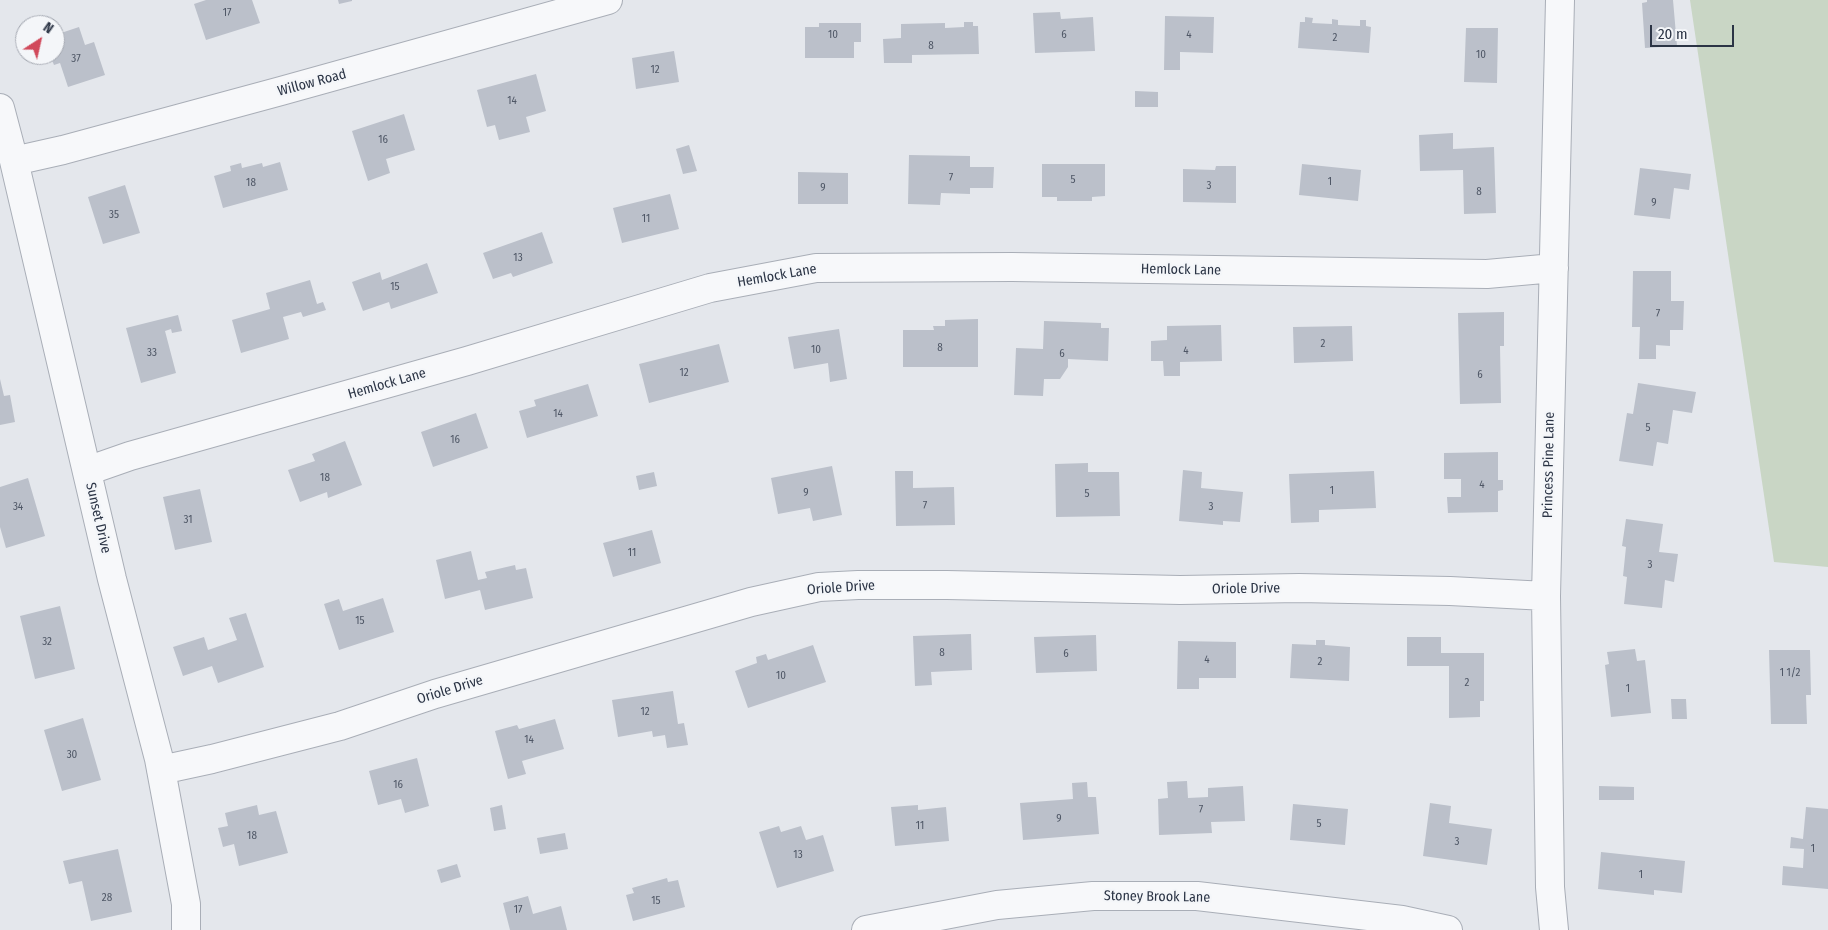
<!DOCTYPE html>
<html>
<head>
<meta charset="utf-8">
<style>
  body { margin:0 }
  #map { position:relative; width:1828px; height:930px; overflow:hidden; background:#e4e7ec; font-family:"Fira Sans Condensed",sans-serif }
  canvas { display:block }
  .north { position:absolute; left:15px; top:15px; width:50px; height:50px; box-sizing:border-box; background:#f4f6f9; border:1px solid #a4a8b1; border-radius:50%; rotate:35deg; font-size:14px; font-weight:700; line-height:20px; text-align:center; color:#2b3445 }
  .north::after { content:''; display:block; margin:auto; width:18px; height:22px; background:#d1495b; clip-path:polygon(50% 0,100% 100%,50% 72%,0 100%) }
  .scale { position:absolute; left:1650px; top:25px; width:84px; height:22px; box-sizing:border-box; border:2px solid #2b3445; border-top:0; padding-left:6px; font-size:15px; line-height:18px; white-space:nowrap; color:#2b3445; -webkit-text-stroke:4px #f4f6f9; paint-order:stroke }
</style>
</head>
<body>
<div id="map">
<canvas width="1828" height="930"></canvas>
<div class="north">N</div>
<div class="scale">20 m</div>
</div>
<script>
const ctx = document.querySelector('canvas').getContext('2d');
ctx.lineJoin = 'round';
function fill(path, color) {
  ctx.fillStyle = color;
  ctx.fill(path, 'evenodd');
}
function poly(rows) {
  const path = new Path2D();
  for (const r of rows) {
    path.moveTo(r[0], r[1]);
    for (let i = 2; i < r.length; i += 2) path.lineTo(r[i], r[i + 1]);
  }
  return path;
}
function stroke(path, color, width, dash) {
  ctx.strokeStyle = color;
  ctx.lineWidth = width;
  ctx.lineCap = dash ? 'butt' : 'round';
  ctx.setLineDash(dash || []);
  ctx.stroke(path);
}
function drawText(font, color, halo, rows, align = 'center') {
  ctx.font = font + ' "Fira Sans Condensed",sans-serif';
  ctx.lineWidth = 4.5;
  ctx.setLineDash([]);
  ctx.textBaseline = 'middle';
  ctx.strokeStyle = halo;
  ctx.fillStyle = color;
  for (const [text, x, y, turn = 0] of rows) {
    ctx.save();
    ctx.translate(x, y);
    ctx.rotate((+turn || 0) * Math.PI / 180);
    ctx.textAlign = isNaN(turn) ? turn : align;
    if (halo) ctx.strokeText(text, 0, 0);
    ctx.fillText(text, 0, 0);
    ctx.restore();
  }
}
fill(poly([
  [1690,0,1828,0,1828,567,1774,562]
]), '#c9d6c5');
fill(poly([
  [206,0,252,0,260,23,206,40,194,4],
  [338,0,352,0,352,1,339,4],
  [1647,0,1673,0,1677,46,1645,48,1642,3,1647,2],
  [1060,12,1061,19,1093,17,1095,51,1035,53,1033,13],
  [1165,16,1214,17,1213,53,1180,52,1180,70,1164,70],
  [1305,17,1313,18,1312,23,1332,24,1332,19,1338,20,1338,25,1360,26,1360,20,1366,20,1366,26,1371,27,1369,53,1298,48,1300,22,1305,22],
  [964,22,973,22,973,26,978,26,979,54,912,55,912,63,884,63,883,39,901,38,901,24,945,23,945,28,964,27],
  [819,23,861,23,861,42,854,42,854,58,805,58,805,27,819,27],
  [79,27,85,45,94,42,105,75,68,87,60,63,54,65,50,55,55,55,55,35],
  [1466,28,1498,28,1497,83,1464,82],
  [674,51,679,82,636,89,632,58],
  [536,74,546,111,526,117,530,132,499,140,495,125,487,127,477,90],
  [1135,91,1158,92,1158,107,1135,107],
  [404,114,415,150,386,159,390,173,368,181,352,131],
  [1453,133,1453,149,1494,147,1496,213,1464,214,1463,170,1420,171,1419,135],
  [689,145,697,171,683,174,676,149],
  [909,155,970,156,970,167,994,167,993,188,970,188,970,194,941,193,940,205,908,204],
  [280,162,288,190,223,208,214,176,231,171,230,166,241,163,242,168,262,163,263,167],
  [1042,164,1105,164,1105,196,1092,197,1092,201,1057,201,1057,197,1042,197],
  [1302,164,1361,170,1358,201,1299,195],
  [1216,166,1236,166,1236,203,1183,202,1183,169,1215,170],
  [1640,168,1691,174,1689,190,1674,188,1670,219,1634,215],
  [798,172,848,173,848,204,798,204],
  [125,185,140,233,103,244,88,197],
  [670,194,679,229,622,243,613,208],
  [542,232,553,263,513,277,511,273,493,279,483,253],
  [427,263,438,293,391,309,389,302,363,311,352,282,380,272,382,280],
  [1633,271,1671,271,1671,301,1684,301,1683,330,1670,330,1670,346,1656,345,1656,359,1639,359,1640,327,1632,327],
  [310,280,317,304,323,302,326,310,303,317,301,312,283,317,289,339,241,353,232,320,270,309,266,293],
  [1504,312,1504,346,1500,346,1501,403,1460,404,1458,313],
  [178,315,182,331,172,333,171,329,165,331,176,373,141,383,126,328],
  [978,319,978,367,903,367,903,330,934,330,933,326,945,326,945,320],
  [1044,321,1101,323,1101,328,1109,328,1108,361,1068,359,1068,367,1060,379,1044,379,1043,396,1014,395,1016,348,1043,349],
  [1221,325,1222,361,1180,362,1180,376,1164,376,1163,361,1151,361,1151,341,1167,340,1167,326],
  [1352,326,1353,361,1294,363,1293,327],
  [839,329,847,379,830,382,828,363,794,369,788,337],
  [719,344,729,382,649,403,639,364],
  [0,379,4,396,10,395,15,422,0,425],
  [1638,383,1696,392,1692,413,1673,410,1668,444,1657,442,1653,466,1619,461,1627,413,1633,414],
  [588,384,598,416,527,438,519,411,536,406,534,400],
  [476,413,488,448,433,467,421,432],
  [345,441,362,485,328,498,327,492,300,502,288,470,315,461,312,454],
  [1498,452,1498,480,1503,480,1503,490,1498,491,1498,512,1448,513,1447,497,1461,497,1461,479,1444,479,1444,453],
  [1088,463,1088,472,1119,472,1120,516,1056,517,1055,464],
  [832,466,842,515,813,521,810,508,778,514,771,478],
  [1183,470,1202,472,1201,488,1243,492,1240,522,1223,521,1223,525,1179,521],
  [895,471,913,471,913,488,954,487,955,525,896,526],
  [1374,471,1376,508,1319,510,1319,522,1291,523,1289,474],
  [654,472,657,486,639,490,636,476],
  [28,478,45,536,6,548,0,527,0,487],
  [200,489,212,542,175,550,163,497],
  [1626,519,1663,524,1659,552,1678,554,1674,582,1665,580,1662,608,1624,604,1627,577,1623,576,1626,547,1622,546],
  [652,530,661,563,613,577,603,543],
  [471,551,478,580,487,578,485,572,515,565,516,570,526,568,533,598,485,610,480,590,445,599,436,560],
  [383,598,394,632,339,650,324,604,339,599,343,611],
  [60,606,75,669,35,679,20,616],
  [246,613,264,667,218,683,212,666,183,676,173,647,204,637,208,650,237,640,229,618],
  [971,634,972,670,931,672,932,685,915,686,913,636],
  [1096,635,1097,671,1036,673,1034,637],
  [1407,637,1441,637,1441,653,1484,653,1484,701,1480,701,1480,717,1449,718,1449,666,1407,666],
  [1316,640,1325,640,1325,645,1350,647,1349,681,1290,678,1292,644,1316,645],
  [1178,641,1236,642,1236,678,1199,678,1199,689,1177,689],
  [813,645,826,682,748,708,735,671,757,663,756,657,766,654,768,660],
  [1635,649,1637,661,1645,660,1651,713,1611,717,1605,665,1609,664,1607,652],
  [1769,650,1810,650,1811,695,1806,695,1807,724,1771,724],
  [673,691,678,724,684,723,688,745,667,748,665,735,653,737,652,731,618,737,612,700],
  [1671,699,1686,699,1687,719,1672,719],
  [83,718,101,780,62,791,44,730],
  [555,719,564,749,522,761,526,774,508,779,495,731,517,725,519,729],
  [417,758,429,806,405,813,401,799,378,805,369,771],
  [1187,781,1188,798,1208,797,1208,788,1243,786,1245,821,1211,822,1212,833,1159,835,1158,799,1168,798,1167,782],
  [1087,782,1088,797,1096,797,1099,834,1023,840,1020,803,1073,799,1072,783],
  [1599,786,1634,787,1634,800,1599,800],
  [1430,803,1451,806,1449,823,1492,829,1487,865,1423,856],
  [1293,804,1348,809,1345,845,1290,840],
  [257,805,259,815,276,811,288,853,239,866,234,844,223,847,218,828,228,826,225,813],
  [502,805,506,829,494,831,490,808],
  [918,805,918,810,946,807,949,841,895,846,891,807],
  [1806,807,1828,809,1828,889,1782,885,1783,866,1803,868,1804,849,1790,848,1791,837,1803,839],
  [779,826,781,832,801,826,806,840,823,835,834,871,777,888,759,832],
  [565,833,568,849,540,854,537,838],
  [118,849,132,912,91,921,82,881,69,884,63,861],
  [1601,852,1685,861,1682,893,1654,890,1654,895,1598,889],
  [457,864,461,877,441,883,437,870],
  [667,878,668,882,678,880,685,907,633,921,626,895,634,893,632,888],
  [528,896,533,914,561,906,567,930,510,930,503,903]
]), '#bbc0ca');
const street = poly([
  [0,108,14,161,112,579,159,759,186,904,186,930],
  [14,161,63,150,281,91,608,0],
  [87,471,130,456,467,361,710,288,816,268,1012,267,1487,274,1554,268],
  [161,770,212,759,340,726,435,694,751,602,819,587,858,585,947,585,1180,590,1299,588,1450,591,1546,596],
  [866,930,997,905,1093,896,1197,896,1402,920,1448,930],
  [1554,930,1550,887,1546,596,1560,0]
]);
stroke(street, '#a9aeb7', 30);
stroke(street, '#f7f8fa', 28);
drawText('11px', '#4f5766', null, [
  ["17",227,13],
  ["10",833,35],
  ["6",1064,35],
  ["4",1189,35],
  ["2",1335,38],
  ["8",931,46],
  ["10",1481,55],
  ["37",76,59],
  ["12",655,70],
  ["14",512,101],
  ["16",383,140],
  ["7",951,178],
  ["5",1073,180],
  ["1",1330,182],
  ["18",251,183],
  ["3",1209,186],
  ["9",823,188],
  ["8",1479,192],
  ["9",1654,203],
  ["35",114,215],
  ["11",646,219],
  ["13",518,258],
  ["15",395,287],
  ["7",1658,314],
  ["2",1323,344],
  ["8",940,348],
  ["10",816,350],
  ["4",1186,351],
  ["33",152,353],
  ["6",1062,354],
  ["12",684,373],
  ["6",1480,375],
  ["14",558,414],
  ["5",1648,428],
  ["16",455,440],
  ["18",325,478],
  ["4",1482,485],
  ["1",1332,491],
  ["9",806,493],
  ["5",1087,494],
  ["7",925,506],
  ["34",18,507],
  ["3",1211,507],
  ["31",188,520],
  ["11",632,553],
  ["3",1650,565],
  ["15",360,621],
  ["32",47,642],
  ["8",942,653],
  ["6",1066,654],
  ["4",1207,660],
  ["2",1320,662],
  ["1 1/2",1790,673],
  ["10",781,676],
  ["2",1467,683],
  ["1",1628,689],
  ["12",645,712],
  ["14",529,740],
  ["30",72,755],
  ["16",398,785],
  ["7",1201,810],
  ["9",1059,819],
  ["5",1319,824],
  ["11",920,826],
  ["18",252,836],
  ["3",1457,842],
  ["1",1813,849],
  ["13",798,855],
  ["1",1641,875],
  ["28",107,898],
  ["15",656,901],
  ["17",518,910]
]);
drawText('14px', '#2b3445', '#f4f6f9', [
  ["Willow Road",312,83,-15],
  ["Hemlock Lane",1181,270,1],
  ["Hemlock Lane",777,276,-10],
  ["Hemlock Lane",387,384,-16],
  ["Princess Pine Lane",1549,465,-89],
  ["Sunset Drive",98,518,77],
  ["Oriole Drive",841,588,-4],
  ["Oriole Drive",1246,589,-1],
  ["Oriole Drive",450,690,-17],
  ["Stoney Brook Lane",1157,897,1]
]);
</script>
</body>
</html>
